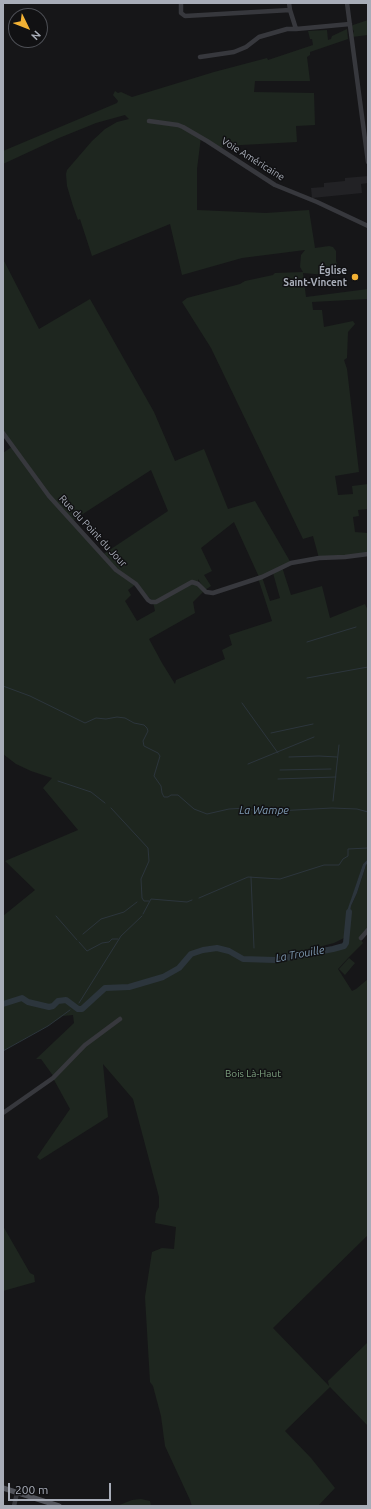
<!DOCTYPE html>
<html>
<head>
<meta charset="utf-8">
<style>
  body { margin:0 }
  #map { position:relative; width:371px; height:1509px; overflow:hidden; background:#161618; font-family:Ubuntu,sans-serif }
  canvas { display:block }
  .frame { position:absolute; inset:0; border:4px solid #a8adb8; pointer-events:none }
  .north { position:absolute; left:8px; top:8px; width:40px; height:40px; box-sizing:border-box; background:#111113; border:1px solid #4d4f55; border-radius:50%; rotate:133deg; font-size:11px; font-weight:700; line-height:16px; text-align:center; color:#a8adb8 }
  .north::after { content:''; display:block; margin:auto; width:14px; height:18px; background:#f2b134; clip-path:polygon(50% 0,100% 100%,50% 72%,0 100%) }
  .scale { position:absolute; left:8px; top:1483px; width:103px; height:18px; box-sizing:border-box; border:2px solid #a8adb8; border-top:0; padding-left:5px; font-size:12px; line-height:14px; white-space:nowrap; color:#a8adb8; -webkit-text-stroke:3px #111113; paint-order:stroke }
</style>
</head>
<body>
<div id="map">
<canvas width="371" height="1509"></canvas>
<div class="frame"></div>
<div class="north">N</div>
<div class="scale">200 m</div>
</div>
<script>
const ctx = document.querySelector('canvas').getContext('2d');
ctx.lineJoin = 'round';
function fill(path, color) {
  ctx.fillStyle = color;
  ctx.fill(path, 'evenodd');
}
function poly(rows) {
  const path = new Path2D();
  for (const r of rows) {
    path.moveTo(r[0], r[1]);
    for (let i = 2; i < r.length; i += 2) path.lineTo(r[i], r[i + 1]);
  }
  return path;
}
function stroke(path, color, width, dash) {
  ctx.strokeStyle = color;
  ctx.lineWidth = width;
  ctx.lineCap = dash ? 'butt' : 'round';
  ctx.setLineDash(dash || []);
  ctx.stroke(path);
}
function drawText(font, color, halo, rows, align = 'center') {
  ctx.font = font + ' Ubuntu,sans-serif';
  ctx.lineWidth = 3;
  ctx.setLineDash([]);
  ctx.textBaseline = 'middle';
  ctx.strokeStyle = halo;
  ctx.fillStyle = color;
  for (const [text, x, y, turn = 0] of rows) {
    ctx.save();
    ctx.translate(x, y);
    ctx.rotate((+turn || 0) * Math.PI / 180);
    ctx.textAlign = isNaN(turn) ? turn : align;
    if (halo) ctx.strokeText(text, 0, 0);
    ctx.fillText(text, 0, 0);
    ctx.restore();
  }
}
fill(poly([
  [368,176,368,183,361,184,362,193,312,198,311,188,324,187,324,183,345,181,345,178]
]), '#222225');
fill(poly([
  [368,20,368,35,352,37,354,31,350,26],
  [347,29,348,39,310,52,310,55,307,57,310,81,255,81,254,92,314,93,315,125,296,126,297,142,223,146,221,150,201,137,197,169,197,210,266,213,309,210,315,248,329,246,333,247,336,251,336,261,339,270,337,273,326,275,303,273,306,297,368,289,368,299,312,302,313,310,322,310,324,327,353,321,355,324,348,332,347,358,344,360,347,369,359,472,335,476,338,495,353,494,352,486,368,484,368,509,358,510,359,516,353,517,355,532,368,533,368,554,319,558,313,536,303,539,211,348,182,302,187,298,240,284,245,281,273,275,275,273,303,272,300,267,301,255,305,250,242,258,182,275,170,224,92,256,80,219,78,220,73,206,67,186,66,174,67,170,92,141,105,129,117,122,129,119,125,115,96,123,59,138,3,164,3,151,117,103,118,101,113,95,115,91,118,93,121,92,132,97,214,72,267,58,268,60,313,45,312,39,310,39,308,31,327,30,328,40,331,39,332,36],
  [3,259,39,329,90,299,154,412,175,461,204,449,228,509,255,501,291,563,282,567,291,595,322,586,330,618,365,604,368,611,368,859,363,864,348,910,350,917,351,906,357,893,366,865,368,863,368,928,361,940,363,943,349,957,338,969,352,991,356,989,368,979,368,1235,273,1328,329,1386,328,1381,368,1342,368,1426,330,1387,285,1431,311,1458,335,1488,318,1506,192,1506,190,1500,165,1446,161,1416,153,1386,150,1382,145,1297,152,1252,162,1248,174,1249,176,1227,155,1223,156,1213,159,1207,159,1197,133,1099,103,1064,108,1117,40,1160,37,1157,70,1109,53,1078,54,1077,41,1059,36,1059,74,1023,73,1015,63,1016,48,1026,3,1051,3,916,35,890,5,861,78,830,43,788,52,778,31,771,16,764,3,754,3,453,13,446,3,433],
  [151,470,168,511,102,555,72,521],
  [234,522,259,577,258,578,272,621,229,635,232,645,222,650,225,659,176,680,175,684,162,663,149,639,195,613,193,602,204,591,198,584,198,579,205,590,211,586,204,575,212,571,201,548],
  [273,573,280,598,270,601,262,577],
  [136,584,153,602,155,611,137,621,125,601,131,595,128,590],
  [344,938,349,939,344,947,332,951,326,950,308,953,307,950,334,943],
  [349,958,355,963,345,975,339,969],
  [3,1226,30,1273,34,1275,35,1282,3,1291],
  [141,1499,150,1501,151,1506,117,1506,132,1500]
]), '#1e261f');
fill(poly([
  [368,859,368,863,366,865,357,893,351,906,349,920,347,920,346,914,363,864]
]), '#2c353c');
stroke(poly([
  [307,642,356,627],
  [307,678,368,667],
  [3,686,30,696,85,723,96,718,106,719,117,717,125,718,134,723,144,725,147,728,148,731,143,741,144,746,158,753,160,756,154,776,161,786,162,793,164,797,168,797,171,795,178,795,194,809,207,814,229,809,246,808,259,812,332,808,357,809,368,812],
  [242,703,278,753],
  [271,733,313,724],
  [289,757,319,756,337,757],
  [248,764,314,737],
  [280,770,331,769],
  [367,772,368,771],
  [278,779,336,777],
  [58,781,91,792,105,803],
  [333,801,339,745],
  [111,808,148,848,149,861,141,879,142,898,144,901,149,901],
  [251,877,254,948],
  [199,898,248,877,280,879,324,865,339,865,343,859,348,856,348,849,368,848],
  [143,914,151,899,187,902,192,900],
  [56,916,77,940],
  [83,934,101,919,124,912,137,902],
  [79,942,87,951,102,943,109,942,112,939,118,939],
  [79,1003,121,936,142,916],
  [3,1051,48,1026,70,1010]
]), '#2c353c', 1);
stroke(poly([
  [3,1004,22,998,28,1002,49,1007,53,1006,58,1001,66,1000,78,1009,82,1009,105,988,129,987,163,977,179,968,191,954,203,950,217,948,229,951,243,959,275,960,333,949,344,946,346,943,349,912]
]), '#2c353c', 6);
stroke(poly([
  [181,3,181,13,185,16,290,10],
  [289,3,290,10,296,29,350,24],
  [347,3,368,162],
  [200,57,234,52,246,47,259,37,287,29,296,29],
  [149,121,178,125,183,127,207,141,275,185,317,202,368,226],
  [3,433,49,496,116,570,136,584,148,600,151,602,156,602,192,582,198,584,206,592,213,593,262,577,291,563,319,558,345,557,368,554],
  [361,938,368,930],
  [3,1113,53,1078,85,1045,120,1019],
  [14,1506,17,1493]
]), '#37383d', 4.5);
stroke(poly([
  [3,1488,59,1506]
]), '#53555c', 5.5);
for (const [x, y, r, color] of [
  [355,277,4,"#f2b134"]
]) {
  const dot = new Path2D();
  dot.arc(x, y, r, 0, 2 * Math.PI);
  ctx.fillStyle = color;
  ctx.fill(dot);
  stroke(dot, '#111113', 1.5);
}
drawText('10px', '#a8adb8', '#111113', [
  ["Voie Américaine",253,159,32],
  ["Rue du Point du Jour",93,531,47]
]);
drawText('bold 10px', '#a8adb8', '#111113', [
  ["Église",347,271],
  ["Saint-Vincent",347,283]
], 'right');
drawText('10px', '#7fa381', '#111113', [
  ["Bois Là-Haut",253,1074]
]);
drawText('italic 11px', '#7f9bb3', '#111113', [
  ["La Wampe",264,810],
  ["La Trouille",300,954,-10]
]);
</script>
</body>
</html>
